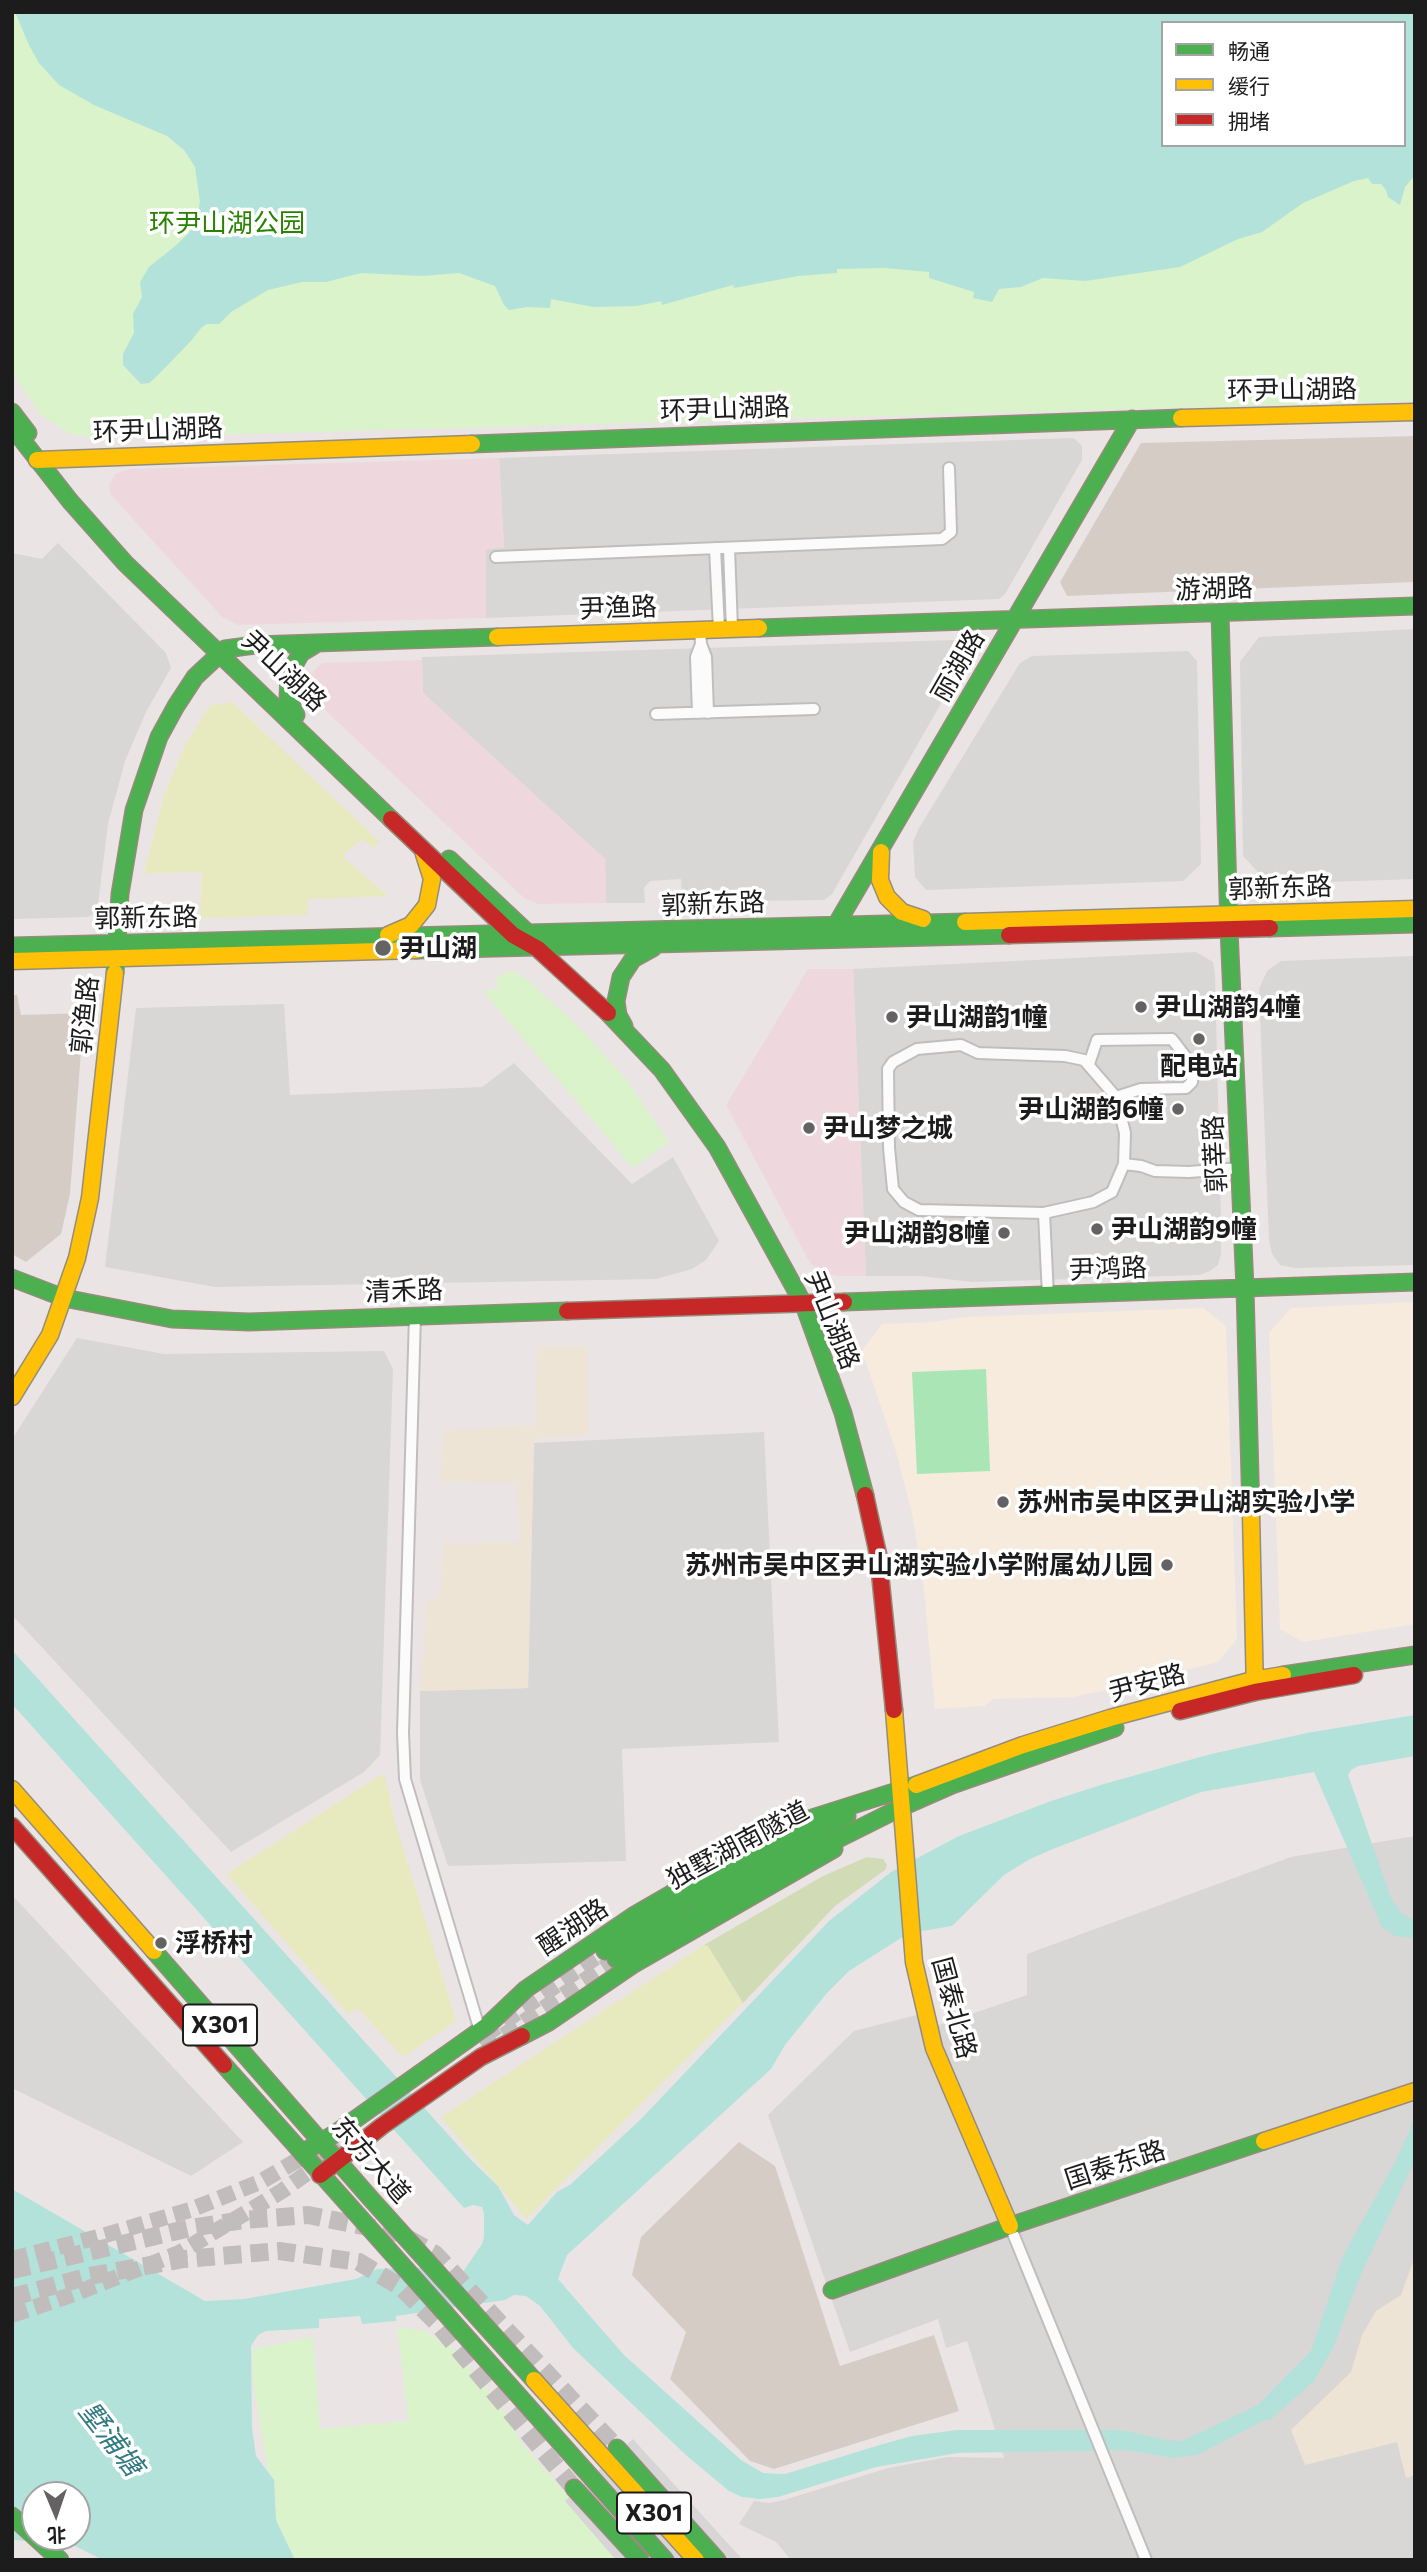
<!DOCTYPE html>
<html>
<head>
<meta charset="utf-8">
<style>
  body { margin:0 }
  #map { position:relative; width:1427px; height:2572px; overflow:hidden; background:#eae5e4; font-family:Commissioner,"Noto Sans SC",sans-serif }
  canvas { display:block }
  .frame { position:absolute; inset:0; border:14px solid #1c1c1c; pointer-events:none }
  .legend { position:absolute; left:1161px; top:21px; width:245px; height:126px; box-sizing:border-box; background:#fff; border:2px solid #a4a4a4; margin:0; padding:9px 12px; list-style:none; font-size:21px; color:#1c1c1c }
  .legend li { display:flex; align-items:center; gap:14px; height:35px }
  .legend b { width:35px; border:2px solid #a4a4a4 }
  .north { position:absolute; left:21px; top:2481px; width:70px; height:70px; box-sizing:border-box; background:#fff; border:2px solid #a4a4a4; border-radius:50%; rotate:178deg; font-size:19px; font-weight:700; line-height:28px; text-align:center; color:#1c1c1c }
  .north::after { content:''; display:block; margin:auto; width:24px; height:32px; background:#646262; clip-path:polygon(50% 0,100% 100%,50% 72%,0 100%) }
</style>
</head>
<body>
<div id="map">
<canvas width="1427" height="2572"></canvas>
<div class="frame"></div>
<ul class="legend">
<li><b style="height:9px;background:#4caf50"></b>畅通</li>
<li><b style="height:9px;background:#ffc107"></b>缓行</li>
<li><b style="height:9px;background:#c62828"></b>拥堵</li>
</ul>
<div class="north">北</div>
</div>
<script>
const ctx = document.querySelector('canvas').getContext('2d');
ctx.lineJoin = 'round';
function fill(path, color) {
  ctx.fillStyle = color;
  ctx.fill(path, 'evenodd');
}
function poly(rows) {
  const path = new Path2D();
  for (const r of rows) {
    path.moveTo(r[0], r[1]);
    for (let i = 2; i < r.length; i += 2) path.lineTo(r[i], r[i + 1]);
  }
  return path;
}
function stroke(path, color, width, dash) {
  ctx.strokeStyle = color;
  ctx.lineWidth = width;
  ctx.lineCap = dash ? 'butt' : 'round';
  ctx.setLineDash(dash || []);
  ctx.stroke(path);
}
function drawText(font, color, halo, rows, align = 'center') {
  ctx.font = font + ' Commissioner,"Noto Sans SC",sans-serif';
  ctx.lineWidth = 7;
  ctx.setLineDash([]);
  ctx.textBaseline = 'middle';
  ctx.strokeStyle = halo;
  ctx.fillStyle = color;
  for (const [text, x, y, turn = 0] of rows) {
    ctx.save();
    ctx.translate(x, y);
    ctx.rotate((+turn || 0) * Math.PI / 180);
    ctx.textAlign = isNaN(turn) ? turn : align;
    if (halo) ctx.strokeText(text, 0, 0);
    ctx.fillText(text, 0, 0);
    ctx.restore();
  }
}
fill(poly([
  [1071,438,1075,439,1082,446,1082,460,1005,594,999,599,486,618,486,549,504,547,499,458],
  [58,543,166,653,171,668,146,712,125,761,108,824,97,912,88,917,12,919,12,553,42,559],
  [1415,629,1415,879,1269,884,1243,856,1240,662,1259,637],
  [954,640,959,640,966,645,967,658,832,894,824,900,682,902,681,879,650,881,644,888,645,903,606,903,605,859,423,693,422,657],
  [1188,651,1197,661,1201,864,1183,881,926,890,915,877,913,842,919,828,1020,663,1032,656],
  [1196,952,1213,962,1215,975,1221,1224,1221,1254,1218,1265,1210,1271,1200,1275,972,1282,921,1276,866,1276,853,969],
  [1415,956,1415,1265,1295,1268,1280,1265,1272,1254,1269,1240,1259,989,1267,971,1281,961],
  [284,1004,290,1095,482,1087,514,1063,632,1184,673,1157,719,1241,706,1260,692,1269,656,1279,215,1287,105,1267,136,1008],
  [77,1338,164,1354,384,1351,393,1369,380,1755,364,1772,231,1852,12,1615,12,1439],
  [764,1432,779,1742,622,1749,626,1861,448,1866,420,1780,420,1691,528,1688,534,1443],
  [1415,1836,1415,2560,791,2560,776,2542,739,2524,754,2501,769,2503,784,2500,888,2468,948,2457,1004,2458,967,2341,946,2348,938,2319,850,2352,768,2115,854,2031,932,2011,936,2026,1027,1995,1027,1954,1291,1857],
  [12,1895,243,2142,191,2176,12,2088]
]), '#d9d6d6');
fill(poly([
  [499,458,504,548,486,549,486,618,238,625,222,617,111,495,109,485,115,474,129,469],
  [422,660,423,693,605,859,606,903,538,904,524,898,309,695,309,675,322,663],
  [808,969,853,969,866,1276,837,1276,823,1272,810,1263,726,1105]
]), '#eed8de');
fill(poly([
  [1415,1302,1415,1624,1303,1642,1280,1629,1269,1333,1291,1308],
  [1203,1308,1226,1326,1237,1639,1218,1662,1106,1690,1073,1697,993,1699,984,1706,935,1709,923,1580,912,1513,895,1448,862,1351,882,1324,932,1322,965,1317]
]), '#f6ebdd');
fill(poly([
  [1415,436,1415,582,1067,596,1060,582,1141,443],
  [12,995,17,995,21,1015,84,1013,70,1194,61,1234,26,1262,12,1254],
  [739,2142,775,2166,840,2366,934,2335,959,2411,774,2469,750,2461,670,2379,686,2332,632,2275,641,2237]
]), '#d5cdc5');
fill(poly([
  [537,1346,587,1346,589,1435,534,1439,528,1688,420,1691,427,1601,439,1597,444,1544,520,1542,517,1483,439,1481,444,1431,535,1425],
  [1415,2256,1415,2475,1406,2478,1397,2442,1305,2465,1291,2430,1351,2372,1362,2335,1376,2311,1401,2295]
]), '#ede4d5');
fill(poly([
  [232,702,380,842,373,848,362,839,342,856,388,896,307,899,308,915,200,918,202,872,144,873,164,796,185,745,210,706],
  [384,1773,394,1818,456,2021,403,2057,357,2008,348,2014,227,1874],
  [704,1945,708,1946,743,2003,526,2219,441,2117]
]), '#e7eabf');
fill(poly([
  [867,1857,883,1859,887,1865,885,1870,835,1906,743,2003,708,1946,704,1945,823,1876]
]), '#d1dbb6');
fill(poly([
  [12,12,1415,12,1415,401,97,438,71,434,41,415,12,373],
  [1163,23,1404,23,1404,145,1163,145],
  [512,971,528,980,577,1025,625,1078,669,1142,633,1168,483,991,499,989,496,977],
  [397,2327,424,2331,448,2344,497,2399,522,2444,624,2560,295,2560,276,2520,275,2484,269,2474,253,2382,253,2349,313,2337,320,2429,409,2421]
]), '#daf3cb');
fill(poly([
  [986,1369,990,1471,917,1474,912,1372]
]), '#aae6b5');
fill(poly([
  [15,12,1415,12,1415,175,1405,187,1400,205,1388,197,1386,190,1381,184,1372,184,1368,178,1354,181,1303,203,1262,232,1238,239,1180,267,1085,281,1043,278,1021,287,999,289,992,302,973,298,974,292,929,278,929,272,885,268,837,269,837,273,798,276,734,288,733,285,662,305,661,301,636,306,594,307,551,299,550,308,527,307,509,310,504,305,495,286,459,273,422,276,361,273,326,282,302,282,268,290,231,312,219,324,207,324,202,327,190,342,156,377,149,383,141,384,123,365,123,354,134,333,133,314,142,297,140,282,149,267,174,247,189,233,196,221,200,202,195,167,184,150,167,136,94,105,59,85,39,63,29,45],
  [1163,23,1404,23,1404,145,1163,145],
  [12,1650,472,2161,498,2186,514,2215,528,2225,557,2192,571,2184,641,2119,829,1921,891,1872,959,1836,1051,1801,1104,1784,1211,1754,1307,1733,1415,1715,1415,1756,1358,1766,1351,1770,1348,1775,1391,1898,1401,1913,1415,1921,1415,1938,1395,1936,1382,1927,1314,1772,1201,1792,1053,1849,1030,1859,1004,1875,952,1926,922,1931,901,1938,849,1971,827,1993,785,2045,771,2069,567,2255,558,2279,624,2355,741,2460,763,2473,785,2474,883,2444,912,2436,957,2430,1121,2430,1166,2440,1182,2441,1258,2405,1311,2351,1342,2258,1395,2162,1415,2119,1415,2160,1360,2276,1334,2346,1314,2381,1270,2420,1265,2420,1197,2455,1174,2458,1126,2450,958,2453,876,2467,778,2497,759,2499,742,2497,729,2491,687,2456,573,2348,540,2306,526,2296,514,2295,505,2300,396,2316,396,2321,362,2324,360,2316,319,2319,319,2328,266,2331,258,2335,251,2346,252,2428,256,2456,274,2480,276,2520,295,2560,103,2560,57,2537,77,2537,77,2495,35,2495,35,2535,24,2541,15,2540,12,2538,12,2189,205,2301,244,2299,356,2279,377,2269,441,2267,453,2275,460,2276,482,2244,484,2237,484,2213,482,2207,473,2205,464,2208,12,1704]
]), '#b3e2da');
fill(poly([
  [633,2439,743,2560,616,2560,565,2501]
]), '#d7d5d5');
stroke(poly([
  [484,2036,605,1951],
  [484,2049,616,1959],
  [12,2259,102,2236,190,2210,260,2182,315,2150],
  [12,2315,74,2294,179,2253,282,2191,342,2148]
]), '#c1bdbc', 16, [16, 8]);
stroke(poly([
  [12,2270,190,2228,244,2220,308,2215,398,2233,435,2254,617,2448],
  [12,2297,90,2276,184,2259,279,2251,359,2262,402,2288,436,2322,574,2488]
]), '#c1bdbc', 18, [18, 9]);
const street = poly([
  [715,548,719,629],
  [729,548,732,629],
  [496,557,942,539,951,532,949,468],
  [700,630,701,644,706,657,708,713],
  [698,713,696,657,701,644],
  [656,714,814,709],
  [1089,1064,1097,1040,1172,1039,1188,1060,1193,1070,1192,1082,1186,1088,1141,1089,1116,1097],
  [1124,1164,1125,1133,1116,1097,1084,1060,1065,1056,978,1053,961,1045,917,1049,893,1062,888,1069,889,1148,893,1189,904,1202,919,1210,1044,1213,1093,1202,1112,1192,1124,1164,1141,1166,1155,1171,1189,1172,1240,1168],
  [1044,1213,1048,1296],
  [415,1315,403,1733,405,1779,480,2031],
  [1010,2226,1146,2560]
]);
const fast = poly([
  [12,412,28,433],
  [12,427,70,501,125,563,391,819],
  [472,444,1181,418],
  [1220,613,1229,929,1245,1288,1251,1514],
  [759,628,1415,606],
  [296,715,288,698,289,674,301,653,316,644],
  [449,859,532,937],
  [1270,928,1415,924],
  [836,934,836,925,1132,419],
  [12,946,965,922],
  [417,950,1009,935],
  [115,973,120,894,134,810,159,737,176,706,195,677,225,649,255,645,497,637],
  [608,1013,662,1070,717,1147,804,1305,843,1413,865,1495],
  [624,1026,618,1015,616,1001,621,977,633,959,653,948],
  [12,1278,64,1298,172,1319,249,1322,567,1311],
  [844,1302,1415,1282],
  [1283,1675,1415,1655],
  [154,1951,371,2199,534,2380],
  [605,1951,686,1899,847,1816],
  [616,1959,724,1896,902,1807,952,1785,1115,1728],
  [522,2036,549,2022,634,1964,834,1849],
  [224,2065,665,2560],
  [302,2153,336,2133,488,2025,526,1989,633,1916,728,1861,812,1818,916,1785],
  [832,2290,1010,2226,1264,2141],
  [617,2448,717,2560],
  [574,2488,640,2560],
  [12,2516,35,2537],
  [35,2537,60,2560]
]);
const slow = poly([
  [1181,418,1415,412],
  [37,460,472,444],
  [497,637,759,628],
  [881,852,880,880,887,897,902,912,923,919],
  [965,922,1415,909],
  [388,935,411,925,427,905,432,879,424,854],
  [12,961,417,950],
  [12,1397,50,1335,77,1258,90,1198,115,973],
  [1251,1514,1255,1692],
  [894,1710,914,1962,934,2048,1010,2226],
  [916,1785,1023,1745,1110,1718,1253,1680,1283,1675],
  [12,1789,154,1951],
  [1264,2141,1415,2091],
  [534,2380,696,2560]
]);
const jam = poly([
  [391,819,513,935,538,949,608,1013],
  [1009,935,1270,928],
  [567,1311,844,1302],
  [865,1495,878,1554,894,1710],
  [1180,1711,1255,1692,1354,1675],
  [12,1826,224,2065],
  [320,2175,382,2126,481,2057,522,2036]
]);
stroke(street, '#c0bdbd', 14);
stroke(fast, '#958c7c', 19);
stroke(slow, '#958c7c', 19);
stroke(jam, '#958c7c', 19);
stroke(street, '#fcfbfb', 10);
stroke(fast, '#4caf50', 16);
stroke(slow, '#ffc107', 16);
stroke(jam, '#c62828', 16);
for (const [x, y, r, color] of [
  [383,948,9,"#646262"],
  [1141,1007,7,"#646262"],
  [892,1017,7,"#646262"],
  [1199,1039,7,"#646262"],
  [1178,1109,7,"#646262"],
  [809,1128,7,"#646262"],
  [1097,1229,7,"#646262"],
  [1004,1233,7,"#646262"],
  [1003,1502,7,"#646262"],
  [1167,1565,7,"#646262"],
  [161,1943,7,"#646262"]
]) {
  const dot = new Path2D();
  dot.arc(x, y, r, 0, 2 * Math.PI);
  ctx.fillStyle = color;
  ctx.fill(dot);
  stroke(dot, '#fff', 2.5);
}
for (const [x, y, w] of [
  [220,2025,74],
  [654,2513,74]
]) {
  const box = new Path2D();
  box.roundRect(x - w / 2, y - 20.5, w, 41, 5);
  ctx.fillStyle = '#fff';
  ctx.fill(box);
  stroke(box, '#1c1c1c', 2);
}
drawText('bold 24px', '#1c1c1c', null, [
  ["X301",220,2025],
  ["X301",654,2513]
]);
drawText('26px', '#298201', '#fff', [
  ["环尹山湖公园",227,223]
]);
drawText('26px', '#1c1c1c', '#fff', [
  ["环尹山湖路",1292,390,-1],
  ["环尹山湖路",725,409,-2],
  ["环尹山湖路",158,430,-2],
  ["游湖路",1214,589,-2],
  ["尹渔路",618,608,-2],
  ["丽湖路",958,666,-60],
  ["尹山湖路",284,671,43],
  ["郭新东路",1280,888,-2],
  ["郭新东路",713,904,-2],
  ["郭新东路",146,918,-1],
  ["郭渔路",85,1015,-84],
  ["郭莘路",1215,1154,-93],
  ["尹鸿路",1108,1269,-2],
  ["清禾路",404,1291,-2],
  ["尹山湖路",832,1320,68],
  ["尹安路",1147,1683,-15],
  ["独墅湖南隧道",738,1845,-28],
  ["醒湖路",573,1927,-34],
  ["国泰北路",954,2008,75],
  ["东方大道",371,2160,49],
  ["国泰东路",1115,2165,-18]
]);
drawText('bold 26px', '#1c1c1c', '#fff', [
  ["尹山湖",399,948],
  ["尹山湖韵4幢",1155,1007],
  ["尹山湖韵1幢",906,1017],
  ["配电站",1199,1066,"center"],
  ["尹山湖韵6幢",1164,1109,"right"],
  ["尹山梦之城",823,1128],
  ["尹山湖韵9幢",1111,1229],
  ["尹山湖韵8幢",990,1233,"right"],
  ["苏州市吴中区尹山湖实验小学",1017,1502],
  ["苏州市吴中区尹山湖实验小学附属幼儿园",1153,1565,"right"],
  ["浮桥村",175,1943]
], 'left');
drawText('italic 28px', '#327a82', '#fff', [
  ["墅浦塘",111,2439,52]
]);
</script>
</body>
</html>
